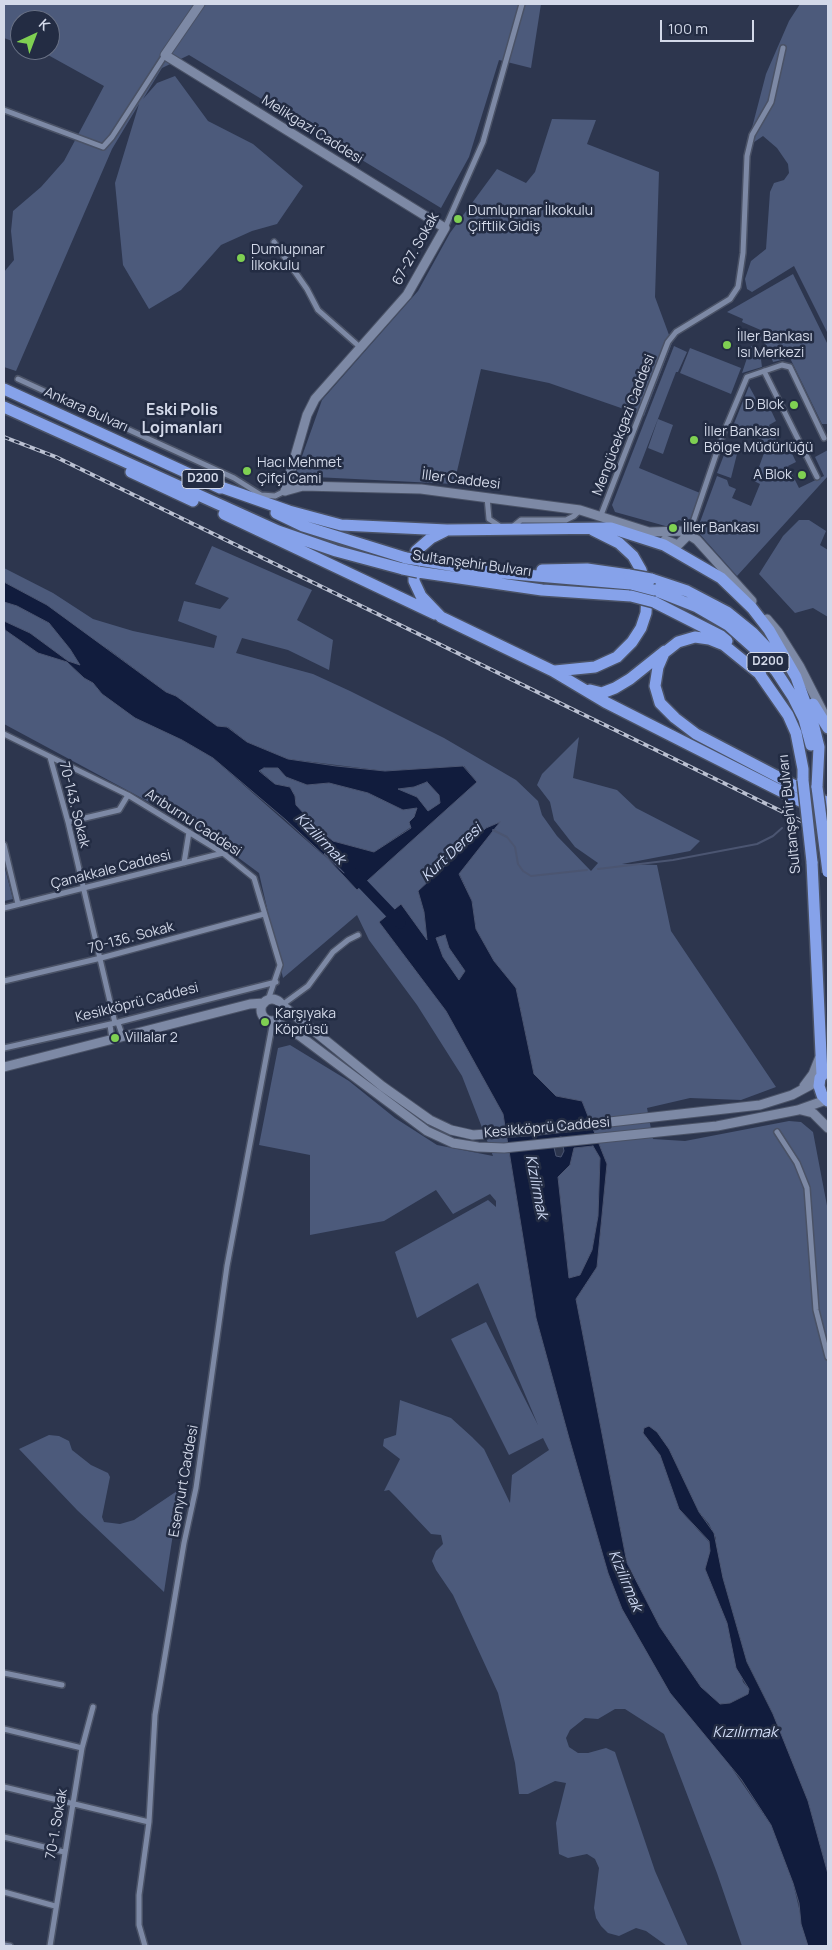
<!DOCTYPE html>
<html>
<head>
<meta charset="utf-8">
<style>
  body { margin:0 }
  #map { position:relative; width:832px; height:1950px; overflow:hidden; background:#2d364e; font-family:Manrope,sans-serif }
  canvas { display:block }
  .frame { position:absolute; inset:0; border:5px solid #d3d9e9; pointer-events:none }
  .north { position:absolute; left:10px; top:10px; width:50px; height:50px; box-sizing:border-box; background:#232c43; border:1px solid #697185; border-radius:50%; rotate:43deg; font-size:14px; font-weight:700; line-height:20px; text-align:center; color:#d3d9e9 }
  .north::after { content:''; display:block; margin:auto; width:18px; height:22px; background:#7fd052; clip-path:polygon(50% 0,100% 100%,50% 72%,0 100%) }
  .scale { position:absolute; left:660px; top:20px; width:94px; height:22px; box-sizing:border-box; border:2px solid #d3d9e9; border-top:0; padding-left:6px; font-size:15px; line-height:18px; white-space:nowrap; color:#d3d9e9; -webkit-text-stroke:4px #232c43; paint-order:stroke }
</style>
</head>
<body>
<div id="map">
<canvas width="832" height="1950"></canvas>
<div class="frame"></div>
<div class="north">K</div>
<div class="scale">100 m</div>
</div>
<script>
const ctx = document.querySelector('canvas').getContext('2d');
ctx.lineJoin = 'round';
function fill(path, color) {
  ctx.fillStyle = color;
  ctx.fill(path, 'evenodd');
}
function poly(rows) {
  const path = new Path2D();
  for (const r of rows) {
    if (r.length === 3) {
      path.moveTo(r[0] + r[2], r[1]);
      path.arc(r[0], r[1], r[2], 0, 2 * Math.PI);
      continue;
    }
    path.moveTo(r[0], r[1]);
    for (let i = 2; i < r.length; i += 2) path.lineTo(r[i], r[i + 1]);
  }
  return path;
}
function stroke(path, color, width, dash) {
  ctx.strokeStyle = color;
  ctx.lineWidth = width;
  ctx.lineCap = dash ? 'butt' : 'round';
  ctx.setLineDash(dash || []);
  ctx.stroke(path);
}
function drawText(font, color, halo, rows, align = 'center') {
  ctx.font = font + ' Manrope,sans-serif';
  ctx.lineWidth = 5;
  ctx.setLineDash([]);
  ctx.textBaseline = 'middle';
  ctx.strokeStyle = halo;
  ctx.fillStyle = color;
  for (const [text, x, y, turn = 0] of rows) {
    ctx.save();
    ctx.translate(x, y);
    ctx.rotate((+turn || 0) * Math.PI / 180);
    ctx.textAlign = isNaN(turn) ? turn : align;
    if (halo) ctx.strokeText(text, 0, 0);
    ctx.fillText(text, 0, 0);
    ctx.restore();
  }
}
fill(poly([
  [4,4,541,4,531,68,499,60,469,157,441,208,189,55,162,68,143,99,157,83,175,76,208,121,253,144,303,186,277,224,252,231,221,245,181,290,149,309,123,265,115,183,139,104,112,149,16,371,4,367,4,272,14,260,11,231,13,211,41,187,64,161,104,86,39,50,50,50,50,20,20,20,20,44,4,38],
  [800,4,828,4,828,334,794,266,752,292,747,289,745,279,751,261,766,249,770,192,774,183,784,180,789,173,788,164,777,148,763,136,747,147,766,74,789,21],
  [552,119,596,120,587,144,659,172,655,297,672,343,644,416,549,383,481,369,454,484,295,476,322,400,418,291,450,233,497,169,526,183,535,172],
  [793,274,828,345,828,424,822,424,790,358,773,362,768,347,760,339,763,331,742,322,743,319,727,312],
  [674,346,687,352,678,372,676,372,639,468,700,493,691,518,685,522,679,520,669,527,615,512,612,505],
  [751,346,760,352,762,367,742,373],
  [690,348,741,368,731,394,680,373],
  [749,386,761,408,769,406,776,421,769,425,780,448,788,445,796,462,788,466,799,488,824,476,815,457,828,450,828,476,737,576,697,531,703,525,700,522,717,476,727,480,729,486,736,489,732,498,751,506,760,484,754,481,764,453,760,450,764,441,733,426],
  [658,419,673,425,663,454,648,448],
  [729,442,739,446,731,478,717,473],
  [799,520,809,520,826,531,820,545,828,550,828,617,813,608,795,613,759,574,783,536],
  [212,546,312,590,297,620,333,640,329,670,288,650,242,638,236,653,313,674,350,691,444,738,516,780,538,801,542,815,557,836,591,871,598,863,575,847,554,820,550,802,537,785,542,774,579,737,573,778,617,790,636,808,700,841,690,851,622,864,657,865,671,931,776,1087,741,1100,690,1098,647,1108,653,1139,685,1141,789,1121,801,1122,813,1132,828,1211,828,1874,808,1801,773,1714,747,1662,723,1578,716,1553,716,1538,709,1524,699,1512,669,1449,643,1433,660,1455,679,1509,709,1542,711,1551,705,1569,727,1623,743,1682,749,1689,748,1694,730,1703,720,1704,701,1687,660,1627,627,1563,576,1299,597,1267,607,1164,582,1101,556,1096,534,1074,516,988,494,961,476,929,472,901,459,873,499,823,486,828,418,891,424,912,427,941,379,922,446,1011,503,1114,536,1318,569,1438,608,1573,622,1609,771,1825,793,1883,808,1946,742,1946,717,1873,664,1734,625,1709,615,1709,598,1719,585,1718,570,1730,566,1738,569,1747,578,1753,588,1753,606,1748,615,1752,655,1871,688,1946,667,1946,646,1931,636,1928,619,1936,608,1933,601,1926,596,1918,594,1908,599,1868,595,1859,587,1854,568,1858,559,1854,556,1823,566,1783,555,1781,528,1794,519,1794,515,1763,498,1693,453,1595,436,1570,432,1561,436,1551,443,1544,441,1535,431,1534,396,1497,389,1490,384,1491,400,1459,383,1446,384,1439,396,1435,400,1400,451,1418,472,1437,484,1449,510,1503,512,1475,549,1450,543,1438,509,1455,451,1339,486,1322,538,1425,478,1283,417,1318,395,1252,488,1200,496,1207,496,1201,490,1194,453,1214,436,1190,384,1221,310,1235,310,1155,259,1145,278,1048,290,1045,349,1081,395,1118,437,1145,493,1156,462,1076,417,1005,369,940,357,915,283,978,259,873,201,830,4,724,4,629,38,653,67,662,84,678,93,683,102,694,213,758,323,855,321,850,325,842,346,858,351,869,344,874,330,860,357,890,477,782,464,766,385,771,288,759,247,742,228,727,217,726,176,696,166,692,108,649,93,640,47,605,4,582,4,568,53,593,93,619,133,631,214,648,217,636,178,621,184,601,220,609,229,598,195,584],
  [4,602,17,606,49,623,70,649,80,665,68,661,30,633,4,621],
  [264,768,278,768,286,777,307,785,329,783,368,793,403,810,417,808,411,827,374,852,333,841,317,828,296,805,295,796,290,787,275,784,259,770],
  [427,782,439,795,440,803,428,812,417,797,397,789,414,787],
  [4,865,13,899,4,901],
  [445,935,449,948,465,971,458,981,443,957,436,938],
  [593,1146,600,1158,598,1216,592,1250,580,1275,569,1278,558,1177,570,1165,574,1148],
  [49,1435,59,1436,69,1441,72,1450,91,1465,108,1473,110,1477,102,1517,104,1522,120,1524,134,1520,180,1489,164,1592,77,1510,19,1449]
]), '#4c5a7b');
const water = poly([
  [4,582,47,605,166,692,176,696,217,726,227,727,247,742,288,759,336,766,385,771,463,766,477,782,357,890,328,859,286,820,213,758,182,740,135,718,102,694,93,683,84,678,67,662,38,653,5,630,4,621,30,633,68,661,80,665,70,649,49,623,17,606,4,602,4,582],
  [264,768,278,768,286,777,307,785,329,783,368,793,403,810,417,808,414,817,409,822,411,828,374,852,333,841,317,828,296,805,295,796,290,787,275,784,259,771,264,768],
  [427,782,439,795,440,803,428,811,417,797,398,789,414,787,427,782],
  [325,843,346,858,351,869,344,873,324,854,326,852,321,849,325,843],
  [500,822,459,874,472,901,476,929,494,961,516,988,534,1074,556,1096,582,1101,607,1164,597,1267,576,1299,627,1563,660,1627,701,1687,720,1704,730,1703,748,1694,749,1689,736,1668,727,1623,705,1569,710,1551,709,1541,679,1509,660,1455,643,1433,644,1428,649,1426,657,1432,669,1449,699,1512,714,1533,723,1578,747,1662,773,1714,808,1801,828,1874,828,1946,808,1946,801,1924,799,1903,793,1883,771,1825,741,1779,670,1693,622,1609,608,1573,569,1438,536,1318,503,1114,446,1011,379,922,401,904,427,940,424,912,418,891,486,828,500,822],
  [445,935,449,948,465,971,459,980,443,957,436,938,445,935],
  [561,1137,564,1151,561,1157,556,1156,552,1139,561,1137],
  [593,1146,600,1158,598,1216,592,1250,580,1275,569,1278,558,1177,570,1165,574,1148,593,1146]
]);
fill(water, '#111c3d');
stroke(water, '#4b5571', 1);
stroke(poly([
  [493,830,507,837,515,847,518,864,523,871,531,876,587,870],
  [598,869,673,860,757,844,773,836,782,828]
]), '#4b5571', 2);
stroke(poly([
  [314,833,400,923]
]), '#111c3d', 11);
stroke(poly([
  [776,657,793,679]
]), '#464e65', 11, [11, 5.5]);
const minor = poly([
  [4,110,103,147,112,137,165,55],
  [445,228,483,142,522,4],
  [274,242,307,289,318,310,361,348],
  [764,371,817,477],
  [18,379,234,478,261,495,275,496,285,491],
  [487,497,489,519,501,527],
  [601,515,668,342,676,332,730,299,738,287,743,253,747,156,752,135,771,102,783,48],
  [511,528,521,520,566,520,574,516,580,510],
  [689,534,723,434,747,377,782,365,790,367,824,438],
  [4,734,128,795,223,853,254,878,280,965,268,1000],
  [50,757,68,822,115,1023],
  [68,822,119,810,128,795],
  [4,845,18,904],
  [184,863,189,832],
  [4,908,223,853],
  [4,981,101,958,264,914],
  [282,1005,308,986,333,952,348,940,358,935],
  [118,1023,123,1037],
  [110,1025,112,1039],
  [4,1048,115,1023,276,982],
  [777,1132,797,1163,807,1188,816,1310,828,1357],
  [4,1673,62,1685],
  [4,1729,82,1748],
  [4,1787,149,1822],
  [4,1837,64,1852],
  [4,1892,55,1906],
  [4,1945,10,1946],
  [50,1946,82,1748,93,1707],
  [145,1946,139,1925,139,1895,149,1822,155,1715,184,1543,196,1488,227,1266,273,1021]
]);
const tertiary = poly([
  [200,4,165,55,445,228,407,295,315,399,307,415,285,491],
  [285,491,303,486,421,489,580,510,649,532,683,531,697,540,752,601],
  [665,540,678,545,689,534],
  [767,619,778,632,800,667,824,714],
  [272,1010,11],
  [282,1005,382,1086,430,1120,451,1130,473,1135,539,1130,760,1105,792,1095,820,1080],
  [275,1021,300,1036,427,1131,453,1143,478,1147,504,1148,717,1126,798,1110,826,1100],
  [4,1067,250,1004,264,1003],
  [804,1086,813,1074,819,1059],
  [801,1110,813,1113,828,1128]
]);
const trunk = poly([
  [4,389,220,488],
  [4,407,278,531,336,551,403,569],
  [131,472,193,501],
  [215,485,289,511,341,525,447,530,611,528,664,545,721,578,752,608,769,630,796,677,814,727,819,747,817,787],
  [276,513,303,526,406,558],
  [224,514,435,614],
  [445,531,431,538,416,551,414,564,414,581,421,596,441,617,553,671,605,702,828,815],
  [419,560,491,572,631,584],
  [542,570,587,569,629,575],
  [418,572,542,590,631,596],
  [651,579,687,591,727,612,753,633,776,657],
  [654,590,697,607,728,625,756,650,776,671,793,697,804,719,811,745],
  [654,602,721,636,727,641],
  [756,669,788,715,796,733,803,769,803,780],
  [555,671,595,667,617,657,632,642,641,628,646,613,647,593,641,570,633,556,619,543,593,530],
  [761,675,724,645,709,639,695,637,678,642,664,653,658,667,655,686,660,703,675,718,696,734,828,803],
  [590,690,602,693,615,688,630,679,665,651],
  [813,704,828,728],
  [812,862,822,1075],
  [827,1070,820,1078,819,1086,822,1095,828,1101]
]);
stroke(minor, '#4a5266', 8);
stroke(tertiary, '#4a5266', 11);
stroke(trunk, '#4a5266', 14);
stroke(minor, '#7d89a5', 5);
stroke(tertiary, '#7d89a5', 9);
stroke(trunk, '#86a2ea', 11);
const rail = poly([
  [4,437,56,457,828,834]
]);
stroke(rail, '#bac0d1', 4);
stroke(rail, '#232c43', 2, [5.5]);
const trunkBridge = poly([
  [406,558,419,560],
  [403,569,418,572],
  [629,575,651,579],
  [631,584,654,590],
  [631,596,654,602],
  [803,780,812,862],
  [817,787,828,872]
]);
stroke(trunkBridge, '#4a5266', 14, []);
stroke(trunkBridge, '#86a2ea', 11);
for (const [x, y, r, color] of [
  [458,219,5,"#7fd052"],
  [241,258,5,"#7fd052"],
  [727,345,5,"#7fd052"],
  [794,405,5,"#7fd052"],
  [694,440,5,"#7fd052"],
  [247,471,5,"#7fd052"],
  [802,475,5,"#7fd052"],
  [673,528,5,"#7fd052"],
  [265,1022,5,"#7fd052"],
  [115,1038,5,"#7fd052"]
]) {
  const dot = new Path2D();
  dot.arc(x, y, r, 0, 2 * Math.PI);
  ctx.fillStyle = color;
  ctx.fill(dot);
  stroke(dot, '#232c43', 2);
}
for (const [x, y, w] of [
  [203,479,42],
  [768,662,42]
]) {
  const box = new Path2D();
  box.roundRect(x - w / 2, y - 9.5, w, 19, 4);
  ctx.fillStyle = '#232c43';
  ctx.fill(box);
  stroke(box, '#d3d9e9', 1);
}
drawText('bold 12px', '#d3d9e9', null, [
  ["D200",203,479],
  ["D200",768,662]
]);
drawText('14px', '#d3d9e9', '#232c43', [
  ["Melikgazi Caddesi",312,130,32],
  ["67-27. Sokak",416,249,-61],
  ["Ankara Bulvarı",86,410,24],
  ["Mengücekgazi Caddesi",624,425,-69],
  ["İller Caddesi",461,480,7],
  ["Sultanşehir Bulvarı",472,564,8],
  ["70-143. Sokak",74,805,76],
  ["Sultanşehir Bulvarı",790,814,-96],
  ["Arıburnu Caddesi",193,823,33],
  ["Çanakkale Caddesi",111,870,-14],
  ["70-136. Sokak",131,938,-15],
  ["Kesikköprü Caddesi",137,1003,-14],
  ["Kesikköprü Caddesi",547,1128,-5],
  ["Esenyurt Caddesi",184,1481,-80],
  ["70-1. Sokak",57,1824,-80]
]);
drawText('14px', '#d3d9e9', '#232c43', [
  ["Dumlupınar İlkokulu",468,211],
  ["Çiftlik Gidiş",468,227],
  ["Dumlupınar",251,250],
  ["İlkokulu",251,266],
  ["İller Bankası",737,337],
  ["Isı Merkezi",737,353],
  ["D Blok",784,405,"right"],
  ["İller Bankası",704,432],
  ["Bölge Müdürlüğü",704,448],
  ["Hacı Mehmet",257,463],
  ["Çifçi Cami",257,479],
  ["A Blok",792,475,"right"],
  ["İller Bankası",683,528],
  ["Karşıyaka",275,1014],
  ["Köprüsü",275,1030],
  ["Villalar 2",125,1038]
], 'left');
drawText('italic 15px', '#d0dbf5', '#232c43', [
  ["Kizilirmak",320,839,46],
  ["Kurt Deresi",452,853,-43],
  ["Kizilirmak",536,1187,79],
  ["Kizilirmak",625,1581,67],
  ["Kızılırmak",745,1733]
]);
drawText('bold 16px', '#d3d9e9', '#232c43', [
  ["Eski Polis",182,411],
  ["Lojmanları",182,429]
]);
</script>
</body>
</html>
